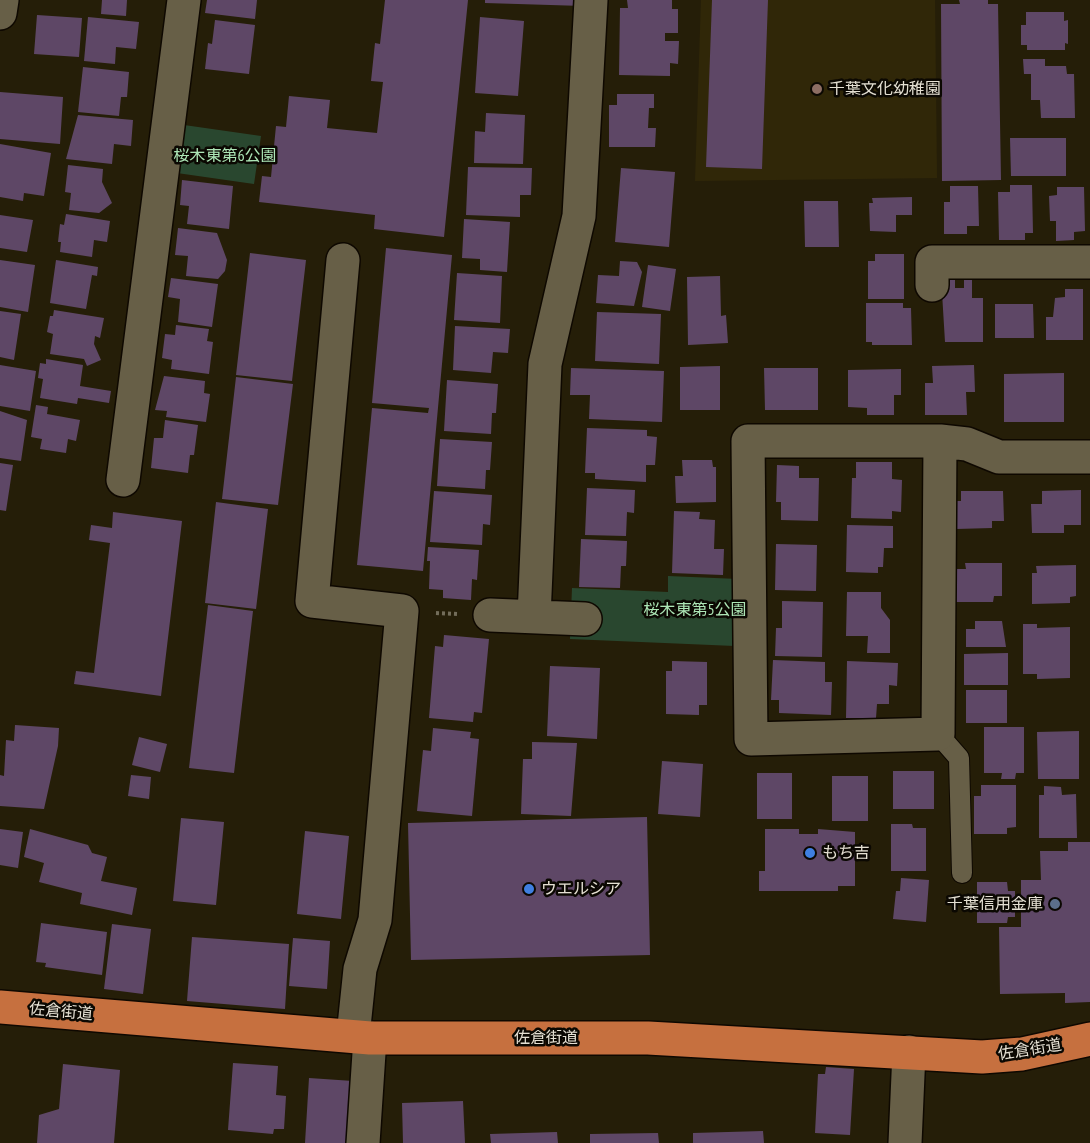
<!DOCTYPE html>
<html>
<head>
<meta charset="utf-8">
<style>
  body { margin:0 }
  canvas { display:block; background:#251e08 }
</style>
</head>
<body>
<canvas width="1090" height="1143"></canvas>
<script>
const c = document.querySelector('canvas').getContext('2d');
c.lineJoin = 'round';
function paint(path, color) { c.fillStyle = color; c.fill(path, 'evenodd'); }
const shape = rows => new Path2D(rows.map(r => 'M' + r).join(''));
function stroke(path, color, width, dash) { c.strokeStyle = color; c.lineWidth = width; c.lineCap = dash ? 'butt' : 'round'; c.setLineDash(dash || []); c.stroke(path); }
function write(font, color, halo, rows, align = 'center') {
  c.font = font + ' "PT Sans Narrow","Noto Sans JP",sans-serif'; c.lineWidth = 5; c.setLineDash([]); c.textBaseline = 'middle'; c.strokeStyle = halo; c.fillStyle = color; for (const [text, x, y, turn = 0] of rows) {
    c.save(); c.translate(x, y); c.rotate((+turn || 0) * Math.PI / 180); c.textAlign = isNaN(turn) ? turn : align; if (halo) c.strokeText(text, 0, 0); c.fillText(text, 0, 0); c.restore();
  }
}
paint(shape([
  [701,0,935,0,937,178,695,181]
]), '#302708');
paint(shape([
  [177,124,261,136,254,184,170,172],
  [668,576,738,579,735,646,570,639,572,588,668,592]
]), '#29472f');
paint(shape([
  [102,0,127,0,126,16,101,14],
  [207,0,257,0,255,19,205,13],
  [385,0,468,0,444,237,374,229,375,215,259,202,262,176,271,177,276,126,286,127,289,96,330,100,327,128,377,133,383,82,371,81,375,43,380,44],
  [485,0,583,0,583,6,485,3],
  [627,0,672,0,672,9,678,9,678,33,665,33,665,41,679,41,678,64,670,63,670,76,619,75,620,8,628,8],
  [712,0,768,0,762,169,706,167],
  [959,0,988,0,988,4,998,4,1001,180,942,181,941,4,960,4],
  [1026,12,1064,12,1064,21,1068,20,1068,44,1065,43,1065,50,1027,50,1027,45,1021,45,1021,25,1026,25],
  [37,15,82,18,79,57,34,54],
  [88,17,139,22,136,49,116,47,115,64,84,61],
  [480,17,524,21,518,96,475,93],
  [215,20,255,25,249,74,205,69,208,43,212,44],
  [1023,59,1045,59,1045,66,1066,66,1067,74,1074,74,1075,118,1041,118,1040,100,1031,100,1031,74,1024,74],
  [83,67,129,72,127,97,121,97,119,116,78,112],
  [0,92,63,97,60,144,0,139],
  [617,94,654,94,654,108,649,108,648,128,656,128,655,147,609,147,609,105,617,105],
  [486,113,525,115,523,164,474,163,475,131,485,132],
  [78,115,133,120,131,146,114,144,112,164,66,159],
  [1010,138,1066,138,1066,176,1011,176],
  [0,144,51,153,44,196,24,193,23,201,0,197],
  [68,165,103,169,102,182,112,203,99,213,69,210,71,193,65,192],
  [468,167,532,168,531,195,520,195,520,217,466,215],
  [621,168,675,172,669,247,615,242],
  [182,180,233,186,229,229,187,224,189,206,180,205],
  [1010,185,1032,185,1033,233,1025,233,1025,240,999,240,998,192,1010,192],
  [950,186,978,186,979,226,967,226,967,234,944,234,944,202,950,202],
  [1057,187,1084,187,1085,231,1074,232,1074,240,1056,241,1056,221,1050,221,1049,196,1057,195],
  [912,197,912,215,896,215,896,232,870,231,869,203,873,203,872,198],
  [804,201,838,201,839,247,805,247],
  [66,214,110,221,107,242,94,240,92,257,60,252,61,242,58,242,60,224,64,225],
  [0,215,33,220,27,252,0,248],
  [464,219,510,222,507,272,480,270,480,259,462,258],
  [178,228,217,233,227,260,225,271,218,279,186,276,188,256,175,255],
  [386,248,452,255,423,571,357,565,372,408,428,413,429,408,372,403],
  [250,253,306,260,292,381,236,375],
  [875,254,904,254,904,299,868,299,868,261,875,261],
  [0,260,35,265,28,312,0,307],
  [56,260,98,267,97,276,92,275,86,309,50,303],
  [620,261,637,262,642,272,634,306,596,303,598,275,619,276],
  [648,265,676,269,670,311,642,307],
  [457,273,502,276,500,323,454,320],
  [964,274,972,274,972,298,983,298,983,342,945,342,941,276,955,276,955,288,964,288],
  [720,276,721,316,726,315,728,343,688,345,687,277],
  [171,278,218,284,212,327,178,322,180,299,168,297],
  [1065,289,1083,289,1083,340,1046,340,1046,317,1053,317,1055,298,1065,297],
  [866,303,903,303,903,308,911,308,912,345,872,345,872,342,866,342],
  [995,304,1033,304,1034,338,995,338],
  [54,310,104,318,100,338,95,336,94,344,101,360,87,366,84,359,50,354,53,334,47,332,50,316,53,316],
  [0,311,21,314,14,360,0,357],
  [597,312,661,314,659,364,595,361],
  [176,325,209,329,207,341,213,342,209,374,171,369,172,360,162,358,165,334,175,335],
  [455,326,510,329,508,353,493,352,491,373,453,370],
  [46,359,83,365,80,386,111,391,109,403,78,398,77,404,40,398,43,379,38,378,40,363,46,364],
  [0,365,36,371,30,411,0,406],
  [974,365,975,392,966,392,967,415,925,415,925,383,933,383,932,366],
  [720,366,720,410,680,410,680,367],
  [571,368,664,371,662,422,589,419,590,395,570,395],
  [764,368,818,368,818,410,765,410],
  [901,369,901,395,894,395,894,415,867,415,867,408,848,407,848,370],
  [1064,373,1064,422,1004,422,1004,374],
  [164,376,205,381,204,393,210,394,206,422,166,417,167,411,155,410],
  [236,377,293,384,278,505,222,499],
  [447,380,498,384,496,413,492,413,491,434,444,431],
  [36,405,48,407,47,414,80,420,76,441,68,439,66,453,40,449,42,439,31,437],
  [0,411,27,420,21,461,0,458],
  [165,420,198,425,194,455,190,455,188,473,151,468,154,438,163,438],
  [587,428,647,430,647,436,657,437,655,465,646,465,646,482,595,479,595,473,585,473],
  [440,439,492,442,490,470,486,470,485,489,437,486],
  [682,460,712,460,713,467,716,467,716,502,676,503,675,476,683,476],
  [856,462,892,462,892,479,902,480,901,512,892,511,892,519,851,518,852,478,856,478],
  [0,463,13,465,6,511,0,510],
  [777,465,799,466,799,478,819,478,818,521,781,520,781,502,776,502],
  [587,488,635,490,634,513,627,512,626,536,585,535],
  [1081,490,1081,525,1064,525,1064,533,1032,533,1031,504,1042,504,1042,491],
  [434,491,492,495,490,525,483,524,482,545,430,542],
  [961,491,1003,491,1004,521,992,521,992,528,956,529,956,501,961,501],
  [216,502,268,509,256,609,205,603],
  [674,511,700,512,699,519,715,520,714,549,724,549,723,575,672,573],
  [113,512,182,521,161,696,74,684,76,671,94,673,110,543,89,540,91,525,112,528],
  [847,525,893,526,893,548,884,548,883,567,878,567,878,573,846,572],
  [581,539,627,541,626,566,621,566,620,588,579,587],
  [776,544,817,545,816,591,775,590],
  [428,547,479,550,477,580,472,579,471,600,443,598,443,590,429,589,430,561,427,561],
  [965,563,1002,563,1002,596,994,596,993,602,956,602,956,569,966,569],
  [1076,565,1076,596,1070,597,1070,603,1032,604,1032,573,1037,573,1036,566],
  [847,592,881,592,881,608,890,620,890,653,867,653,868,636,846,636],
  [782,601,823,602,822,657,775,656,776,628,782,628],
  [208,605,253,611,234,773,189,768],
  [975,621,1002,621,1006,647,966,647,966,629,975,629],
  [1023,624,1037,624,1037,628,1070,627,1070,678,1037,679,1037,674,1023,674],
  [444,635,489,639,482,713,474,712,473,722,429,718,435,646,443,647],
  [1008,653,1008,685,964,685,964,654],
  [773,660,825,662,825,682,832,682,831,715,779,713,779,700,771,700],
  [672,661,707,662,707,705,699,705,699,715,666,714,666,671,672,671],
  [847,661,898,663,897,686,889,685,889,704,877,704,876,718,846,718],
  [550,666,600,668,597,739,547,736],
  [966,690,1007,690,1007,723,966,723],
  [15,725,59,728,58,746,44,809,0,806,0,775,4,776,6,740,14,741],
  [984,727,1024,727,1024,773,1016,773,1015,779,1001,779,1002,773,984,773],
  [433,728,471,732,470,738,479,739,472,816,417,811,423,750,431,751],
  [1079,731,1079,779,1038,779,1037,732],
  [139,737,167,744,160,772,132,765],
  [532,742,577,743,571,816,521,814,523,759,532,759],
  [662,761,703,764,700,817,658,814],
  [893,771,934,771,934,809,893,809],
  [757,773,792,773,792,819,757,819],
  [131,775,151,777,149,799,128,796],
  [832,776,868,776,868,821,832,821],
  [981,785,1016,785,1016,827,1007,828,1007,834,974,834,974,796,981,796],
  [1044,786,1061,787,1062,795,1076,794,1077,838,1039,838,1039,795,1044,795],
  [647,817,650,955,411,960,408,823],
  [181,818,224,822,216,905,173,901],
  [891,824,912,824,913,828,926,828,926,871,891,871],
  [0,829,23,832,18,868,0,865],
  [30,829,88,845,92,853,107,857,101,881,137,888,132,915,80,904,82,893,39,882,44,863,24,857],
  [765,829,799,829,799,834,818,834,818,829,855,832,855,886,838,886,838,891,759,891,759,871,765,871],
  [305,831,349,836,341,919,297,914],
  [1068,842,1090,842,1090,1002,1065,1003,1065,993,1000,994,999,927,1021,927,1021,880,1041,880,1040,851,1068,851],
  [901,878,929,880,926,922,893,919,896,891,900,891],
  [977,882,1007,882,1008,891,1015,891,1015,917,1008,917,1007,923,977,923],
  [41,923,107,932,102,975,45,967,46,963,36,962],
  [112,924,151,929,143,994,104,989],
  [192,937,289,944,285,1009,187,1001],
  [293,938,330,941,327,989,289,986],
  [233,1063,278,1066,276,1095,286,1096,284,1129,274,1129,273,1134,228,1130],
  [63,1064,120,1070,114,1143,37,1143,39,1115,59,1109],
  [826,1067,854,1069,850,1135,815,1133,818,1074,825,1074],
  [309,1078,353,1081,349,1143,305,1143],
  [463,1101,465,1143,403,1143,402,1103],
  [763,1131,764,1143,693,1143,693,1133],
  [557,1132,558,1143,491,1143,490,1134],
  [658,1133,659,1143,590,1143,590,1134]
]), '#5e4766');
const lane = shape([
  [938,734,959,758,962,873]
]);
const street = shape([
  [0,13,2,0],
  [343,260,312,601,402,611,375,920,360,969,353,1036],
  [932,285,932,262,1090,262],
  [940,441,938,734,751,739,748,441,940,441,967,444,999,457,1090,457],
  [123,480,184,0],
  [490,615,585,619],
  [534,617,545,364,579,216,591,0],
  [363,1143,370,1038],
  [905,1143,909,1052]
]);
const highway = shape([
  [0,1007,370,1038,648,1038,982,1057,1022,1054,1090,1039]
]);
stroke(lane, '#0e0800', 22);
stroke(street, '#0e0800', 36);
stroke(highway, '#0e0800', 36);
stroke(shape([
  [436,613,458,614]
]), '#736d5a', 4, [3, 3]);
stroke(lane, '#675f47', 20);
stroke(street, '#675f47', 33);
stroke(highway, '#c6703f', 33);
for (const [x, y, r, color] of [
  [817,89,6,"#8d6e63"],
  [810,853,6,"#3f7fe0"],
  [529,889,6,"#3f7fe0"],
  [1055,904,6,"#5c6f8a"]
]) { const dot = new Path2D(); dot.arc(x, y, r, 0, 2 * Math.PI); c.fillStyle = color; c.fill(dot); stroke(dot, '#0b0802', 2); }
write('16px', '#e5e0d3', '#0b0802', [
  ["千葉文化幼稚園",829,89],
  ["もち吉",822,853],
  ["ウエルシア",541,889],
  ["千葉信用金庫",1043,904,"right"]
], 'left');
write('16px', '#ade6b6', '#0b0802', [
  ["桜木東第6公園",225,156],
  ["桜木東第5公園",695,610]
]);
write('16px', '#e5e0d3', '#0b0802', [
  ["佐倉街道",61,1012,5],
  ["佐倉街道",546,1038],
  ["佐倉街道",1030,1050,-9]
]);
</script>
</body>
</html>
